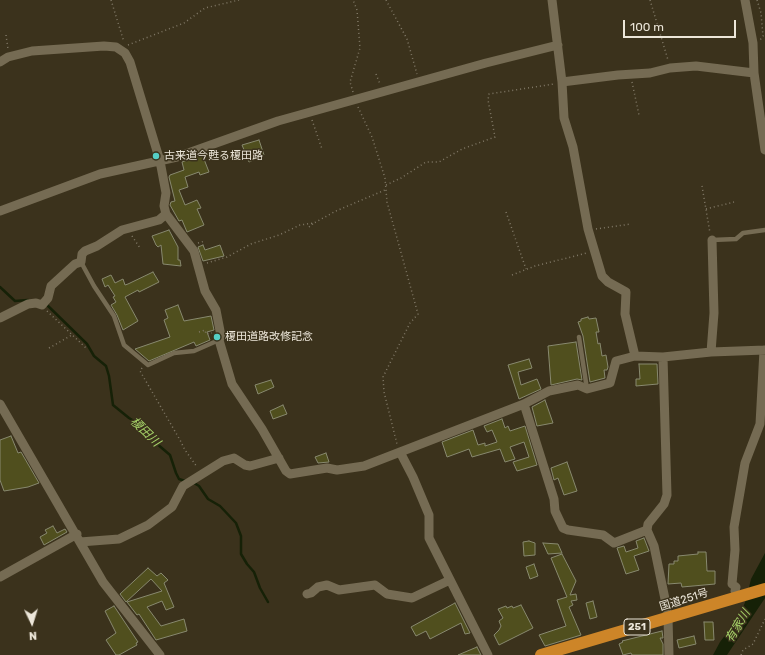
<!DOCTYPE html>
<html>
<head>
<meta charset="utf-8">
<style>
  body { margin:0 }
  #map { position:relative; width:765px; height:655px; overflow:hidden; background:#3b321c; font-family:Rubik,sans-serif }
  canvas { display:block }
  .north { position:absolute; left:12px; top:603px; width:40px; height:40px; -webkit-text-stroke:3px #3b321c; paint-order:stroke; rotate:176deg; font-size:11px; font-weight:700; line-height:16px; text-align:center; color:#ece6d9 }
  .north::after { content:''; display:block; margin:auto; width:14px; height:18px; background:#ece6d9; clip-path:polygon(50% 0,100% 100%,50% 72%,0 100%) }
  .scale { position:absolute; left:623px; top:20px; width:113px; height:18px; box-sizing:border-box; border:2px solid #ece6d9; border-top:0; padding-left:5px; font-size:12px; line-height:14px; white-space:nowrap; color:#ece6d9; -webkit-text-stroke:3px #3b321c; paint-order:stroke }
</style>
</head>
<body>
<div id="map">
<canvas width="765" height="655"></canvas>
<div class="north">N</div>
<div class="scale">100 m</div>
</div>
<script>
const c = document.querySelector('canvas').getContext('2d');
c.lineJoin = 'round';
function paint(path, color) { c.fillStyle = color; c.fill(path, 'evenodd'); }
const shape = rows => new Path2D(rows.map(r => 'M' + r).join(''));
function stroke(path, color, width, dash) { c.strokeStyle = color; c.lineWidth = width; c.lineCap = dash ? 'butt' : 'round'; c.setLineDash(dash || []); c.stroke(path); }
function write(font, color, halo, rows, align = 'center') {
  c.font = font + ' Rubik,"Noto Sans JP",sans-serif'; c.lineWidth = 3; c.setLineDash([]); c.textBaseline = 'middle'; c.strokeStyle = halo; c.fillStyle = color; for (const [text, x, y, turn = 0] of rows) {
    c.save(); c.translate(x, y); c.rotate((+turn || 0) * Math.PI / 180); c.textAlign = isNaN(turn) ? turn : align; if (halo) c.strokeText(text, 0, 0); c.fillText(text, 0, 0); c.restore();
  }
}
paint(shape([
  [765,553,765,598,727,655,713,655,720,642,739,617,746,600,751,579]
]), '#162107');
stroke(shape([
  [0,287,15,301,28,300],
  [45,303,87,344,94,356,106,366,109,376,113,405,129,418,139,424,149,437,170,455,176,473,179,479,185,481],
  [194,483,199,486,208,499,220,506,236,523,241,536,241,554,247,564,254,572,260,588,268,602]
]), '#162107', 2.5);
const building = shape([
  [259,140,264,155,249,162,242,145,259,140],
  [202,154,209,172,200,175,199,172,185,177,188,187,179,190,185,205,197,200,201,208,197,209,204,225,187,232,182,220,179,221,170,205,171,202,175,201,169,177,170,175,184,170,182,162,202,154],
  [169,230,178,247,178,260,180,260,181,266,163,264,161,245,158,247,156,245,152,236,169,230],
  [203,245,205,250,220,245,224,256,203,261,198,247,203,245],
  [153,272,159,282,139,292,138,290,125,297,138,321,123,330,117,315,111,305,116,302,113,297,115,296,108,285,105,287,102,279,111,275,115,283,123,279,125,285,128,284,153,272],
  [178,305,184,321,211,316,214,330,207,332,210,340,196,346,194,342,149,361,135,349,170,337,164,320,168,318,165,310,178,305],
  [588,317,589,319,596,318,599,332,596,332,598,344,600,343,602,356,606,355,608,367,607,370,604,370,605,378,590,382,583,336,578,322,581,321,581,319,588,317],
  [576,342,582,380,577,379,551,385,548,346,576,342],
  [529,359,532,368,518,372,521,385,537,379,541,389,519,399,508,365,529,359],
  [639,364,657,364,658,384,636,386,636,379,640,379,639,364],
  [271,380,274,387,258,394,255,385,271,380],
  [545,400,553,423,537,426,532,407,545,400],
  [283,405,287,414,273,419,270,411,283,405],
  [502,419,505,428,508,426,510,431,525,426,537,465,517,471,513,462,529,457,524,442,510,447,515,459,505,462,500,449,472,457,469,449,447,457,442,442,473,430,478,445,485,443,485,446,497,442,492,430,487,432,484,426,502,419],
  [11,436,18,453,21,452,39,483,28,487,4,491,0,480,0,440,11,436],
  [326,453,329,462,318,463,315,457,326,453],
  [567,462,577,491,564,495,558,478,554,480,551,468,567,462],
  [53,526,57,533,65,529,67,532,44,545,40,537,47,533,45,530,53,526],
  [644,538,649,551,634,556,639,570,626,574,617,548,624,546,626,552,638,548,636,541,644,538],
  [529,541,535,543,535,555,524,556,523,542,529,541],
  [543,543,558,544,562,553,548,554,543,543],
  [698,552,706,552,707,571,715,571,715,584,682,587,681,583,668,584,669,564,674,564,674,561,678,561,678,556,698,554,698,552],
  [562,554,576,581,570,595,576,594,577,600,571,601,573,605,569,607,581,635,545,646,539,635,566,626,557,600,567,597,551,558,562,554],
  [534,564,538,576,530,579,526,567,534,564],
  [148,568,157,576,161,573,168,580,164,583,174,607,166,610,162,601,147,607,161,626,184,619,187,631,156,640,139,614,137,615,127,602,162,591,151,579,126,602,120,594,148,568],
  [593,601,597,617,590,619,586,603,593,601],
  [455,603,470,633,465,634,461,623,430,639,426,631,416,636,411,627,455,603],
  [521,605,533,628,499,645,494,635,499,630,501,626,499,621,503,618,498,609,506,606,507,608,512,606,513,608,521,605],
  [114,606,138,642,136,643,137,645,119,655,116,655,106,640,116,633,105,611,114,606],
  [704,622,713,622,714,640,705,640,704,622],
  [662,631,663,638,660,638,663,644,663,655,632,655,631,653,623,655,619,644,623,642,622,641,662,631],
  [694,636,696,644,679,648,677,640,694,636],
  [477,647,481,655,458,655,477,647]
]);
paint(building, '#504f1e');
stroke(building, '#88896f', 1);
stroke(shape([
  [111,0,124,42],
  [386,0,407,39,417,74],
  [650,0,668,60],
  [757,0,761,13,763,36,760,40],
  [6,35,8,49],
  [128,45,184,23,205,8,239,0],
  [376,74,380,84],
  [632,82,639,115],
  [353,92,350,82,360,48,357,10,353,0],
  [358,107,372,137,385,178,387,202,418,314,410,323,383,377,384,392,397,444],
  [312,120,322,149],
  [386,185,401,178,426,162,439,162,462,149,495,137,488,100,489,94,554,84],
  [702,186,710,233],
  [706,209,734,202],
  [506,212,526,269],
  [309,227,314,223],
  [596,229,631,224],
  [132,236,140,248],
  [198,243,205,241],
  [207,263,227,257,251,244,279,235,300,225,314,223,336,211,385,190],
  [512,275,535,266,587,253],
  [47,311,86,348],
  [199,332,205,330,206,334,212,333],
  [49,348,72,335],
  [142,368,140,371,180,440,185,450,197,467],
  [741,655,743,650,753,644,765,619]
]), '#817967', 1.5, [1, 3]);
stroke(shape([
  [712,240,736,239,743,233,765,230],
  [81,262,94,286,114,316,124,345,148,365,174,353,194,351,219,340],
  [579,337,587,389]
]), '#756b53', 4.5);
stroke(shape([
  [552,0,562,82,564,118,573,147,588,229,602,276,608,282,626,292,625,314,635,356],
  [745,0,753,43,754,73],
  [0,62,8,57,32,51,104,46,116,47,125,53,130,62,160,161,166,193,164,206,166,214,194,251,205,291,216,310,221,336,219,340,232,384,262,429,286,471,290,474,327,468,337,470,364,466,524,404,549,391,578,385,587,389,610,383,616,361,635,356,663,357,711,352,765,350],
  [562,82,618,75,650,73,670,68,696,66,754,73,765,150],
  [0,211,100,174,177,157,278,121,486,63,558,45],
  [0,318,28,304,36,303,42,305,48,298,51,286,75,264,81,262,82,254,85,251,97,246,122,230,159,220,166,214],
  [711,352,714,313,712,240],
  [663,357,667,495,664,504,648,524,647,530,654,546,665,599,668,618,669,655],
  [0,404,103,582,160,655],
  [524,404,554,499,555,511,563,528,568,530,603,535,614,543,647,530],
  [400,452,413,477,429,515,429,538,488,655],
  [80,542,119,539,148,525,172,507,183,486,223,461,234,458,245,465,250,466,279,458],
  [0,577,77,534],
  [735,591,736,587,732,584,735,550,734,527,745,463,760,424,764,350],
  [307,594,311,593,318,587,327,585,339,590,375,585,387,594,412,598,450,580]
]), '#756b53', 9);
stroke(shape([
  [541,655,765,589]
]), '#cd8528', 12);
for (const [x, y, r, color] of [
  [156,156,4,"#55cec5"],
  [217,337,4,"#55cec5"]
]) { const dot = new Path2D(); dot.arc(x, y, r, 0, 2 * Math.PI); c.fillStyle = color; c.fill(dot); stroke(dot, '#3b321c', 1.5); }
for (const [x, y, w] of [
  [637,627,26]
]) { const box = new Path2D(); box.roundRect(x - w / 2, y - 8, w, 16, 3); c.fillStyle = '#3b321c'; c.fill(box); stroke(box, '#ece6d9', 1); }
write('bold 10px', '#ece6d9', null, [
  ["251",637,627]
]);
write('11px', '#ece6d9', '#3b321c', [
  ["古来道今甦る榎田路",164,156],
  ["榎田道路改修記念",225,337]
], 'left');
write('11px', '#ece6d9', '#3b321c', [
  ["国道251号",684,600,-17]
]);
write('italic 12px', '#a7d469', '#3b321c', [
  ["榎田川",145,432,44],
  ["有家川",738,626,-59]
]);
</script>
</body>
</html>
